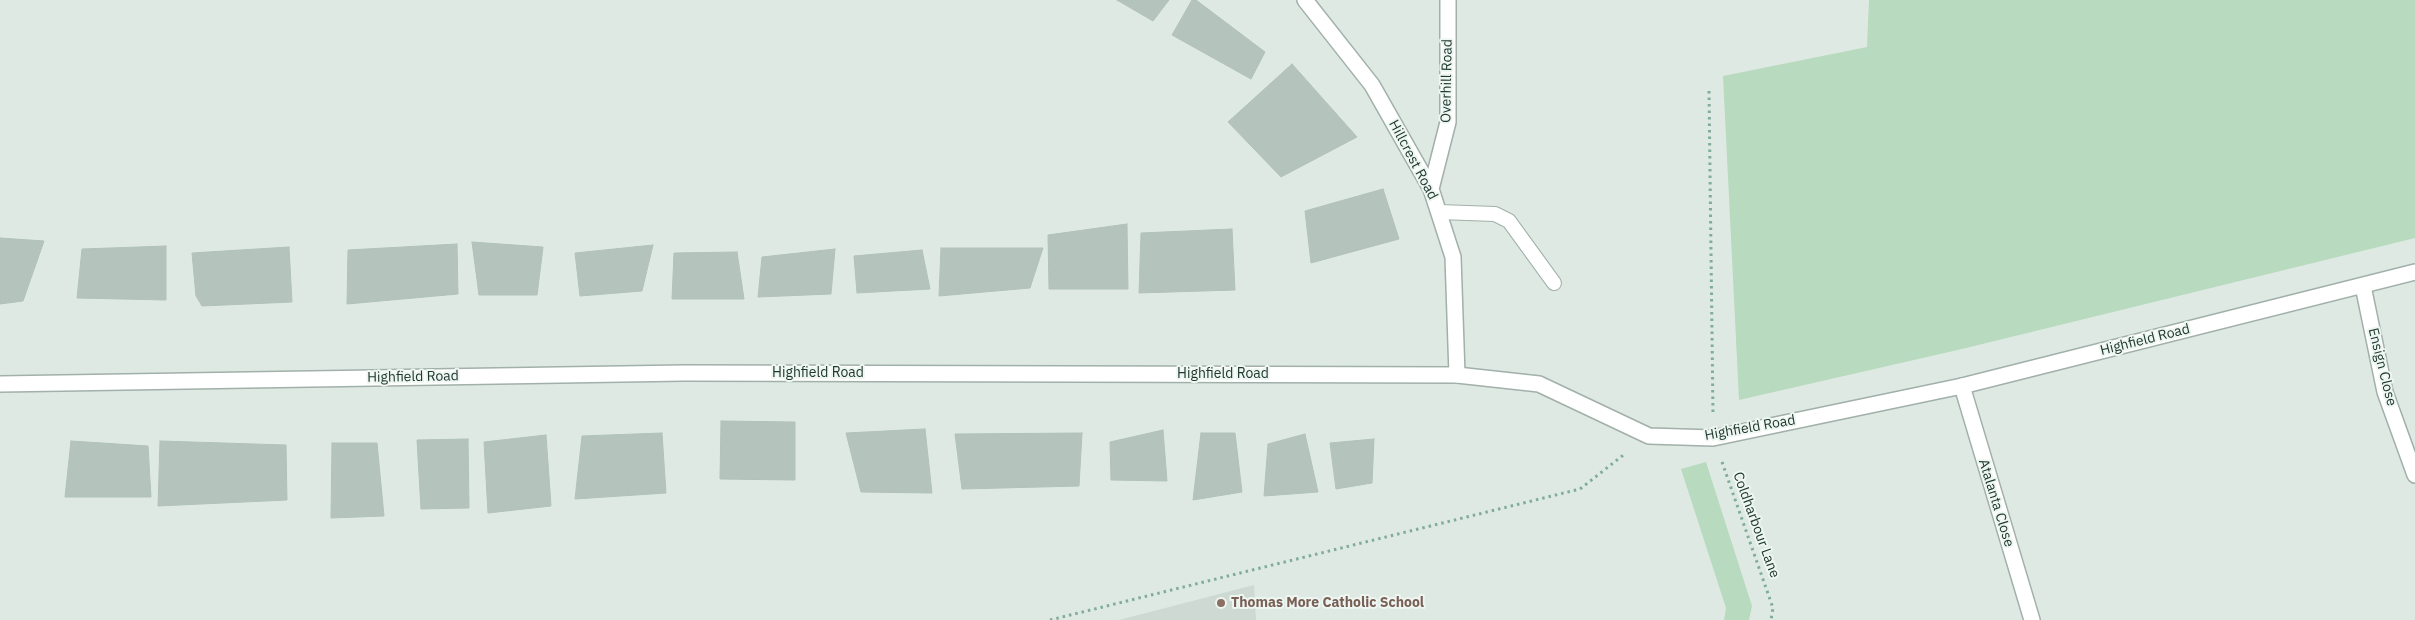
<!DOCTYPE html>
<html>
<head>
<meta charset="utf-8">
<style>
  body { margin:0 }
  canvas { display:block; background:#dee9e3 }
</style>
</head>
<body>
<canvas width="2415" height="620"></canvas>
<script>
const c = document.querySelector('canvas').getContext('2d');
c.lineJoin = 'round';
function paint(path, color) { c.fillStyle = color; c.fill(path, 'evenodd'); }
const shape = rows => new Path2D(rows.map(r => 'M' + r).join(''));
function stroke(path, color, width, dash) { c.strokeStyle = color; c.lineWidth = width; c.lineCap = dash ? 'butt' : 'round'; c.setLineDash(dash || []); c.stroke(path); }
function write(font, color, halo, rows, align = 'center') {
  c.font = font + ' "IBM Plex Sans",sans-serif'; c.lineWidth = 4; c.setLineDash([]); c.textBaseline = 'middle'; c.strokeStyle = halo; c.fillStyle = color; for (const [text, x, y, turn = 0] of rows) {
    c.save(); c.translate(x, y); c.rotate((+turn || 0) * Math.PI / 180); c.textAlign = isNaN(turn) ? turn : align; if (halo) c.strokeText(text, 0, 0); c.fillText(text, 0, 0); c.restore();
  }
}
paint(shape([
  [1254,585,1256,620,1119,620]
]), '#cdd9d2');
paint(shape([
  [1869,0,2415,0,2415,238,1962,349,1739,400,1723,76,1867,47],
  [1706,462,1752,606,1749,620,1724,620,1726,608,1681,469]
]), '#b8dabe');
const building = shape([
  [1117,0,1169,0,1153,21,1117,0],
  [1192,0,1196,0,1265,52,1251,79,1172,35,1192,0],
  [1292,64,1357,137,1281,177,1228,122,1292,64],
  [1383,189,1399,239,1311,263,1305,211,1383,189],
  [1127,224,1128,289,1049,289,1048,235,1127,224],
  [1232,229,1235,290,1139,293,1141,233,1232,229],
  [0,238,44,241,23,301,0,304,0,238],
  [472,242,543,247,537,295,479,295,472,242],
  [457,244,458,294,347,304,348,250,457,244],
  [653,245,642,291,580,296,575,253,653,245],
  [166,246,166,300,77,298,82,249,166,246],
  [289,247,292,302,202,306,196,296,192,253,289,247],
  [941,248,1043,248,1030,288,939,296,941,248],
  [835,249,831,294,758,297,762,257,835,249],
  [922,250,930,289,857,293,854,256,922,250],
  [737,252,744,299,672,299,674,253,737,252],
  [721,421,795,422,795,480,720,479,721,421],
  [925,429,932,493,861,492,846,433,925,429],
  [1163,430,1167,481,1111,480,1110,442,1163,430],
  [662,433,666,493,575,499,582,436,662,433],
  [1082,433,1079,486,962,489,955,434,1082,433],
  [1201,433,1235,433,1242,492,1193,500,1201,433],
  [1305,434,1318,492,1264,496,1268,444,1305,434],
  [546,435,551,506,488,513,484,442,546,435],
  [468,439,469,508,421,509,417,440,468,439],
  [1374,439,1372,483,1336,489,1330,443,1374,439],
  [71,441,148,446,151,497,65,497,71,441],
  [160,441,286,445,287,500,158,506,160,441],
  [332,443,377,443,384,516,331,518,332,443]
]);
paint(building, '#b4c4bc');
stroke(building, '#b1c2ba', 1);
const service = shape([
  [1439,212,1495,214,1509,221,1554,283]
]);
const minor = shape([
  [1305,0,1372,85,1431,189,1453,257,1457,375],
  [1431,189,1448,122,1448,0],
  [2363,286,2385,392,2415,475],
  [1962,386,2032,620]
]);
const tertiary = shape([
  [0,384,684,373,1457,375,1539,384,1649,436,1713,438,1962,386,2415,272]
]);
stroke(service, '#a1b0aa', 16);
stroke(minor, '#a1b0aa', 18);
stroke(tertiary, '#a1b0aa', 18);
stroke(shape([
  [1709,91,1713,414],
  [1722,462,1773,608,1771,620],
  [1050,620,1580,489,1626,453]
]), '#80ac9a', 3, [2.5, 4]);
stroke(service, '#fff', 14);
stroke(minor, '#fff', 15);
stroke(tertiary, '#fff', 15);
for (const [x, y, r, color] of [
  [1221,603,5,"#8d6e63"]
]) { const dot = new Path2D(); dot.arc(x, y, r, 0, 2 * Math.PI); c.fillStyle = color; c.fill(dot); stroke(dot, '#eef6f2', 2); }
write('14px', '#203830', '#eef6f2', [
  ["Overhill Road",1447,81,-89],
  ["Hillcrest Road",1413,160,62],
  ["Highfield Road",2145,340,-14],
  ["Ensign Close",2382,367,76],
  ["Highfield Road",818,373],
  ["Highfield Road",1223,374],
  ["Highfield Road",413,377,-1],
  ["Highfield Road",1750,428,-10],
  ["Atalanta Close",1996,503,73],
  ["Coldharbour Lane",1756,525,70]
]);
write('bold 14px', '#785e54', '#eef6f2', [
  ["Thomas More Catholic School",1231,603]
], 'left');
</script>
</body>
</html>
